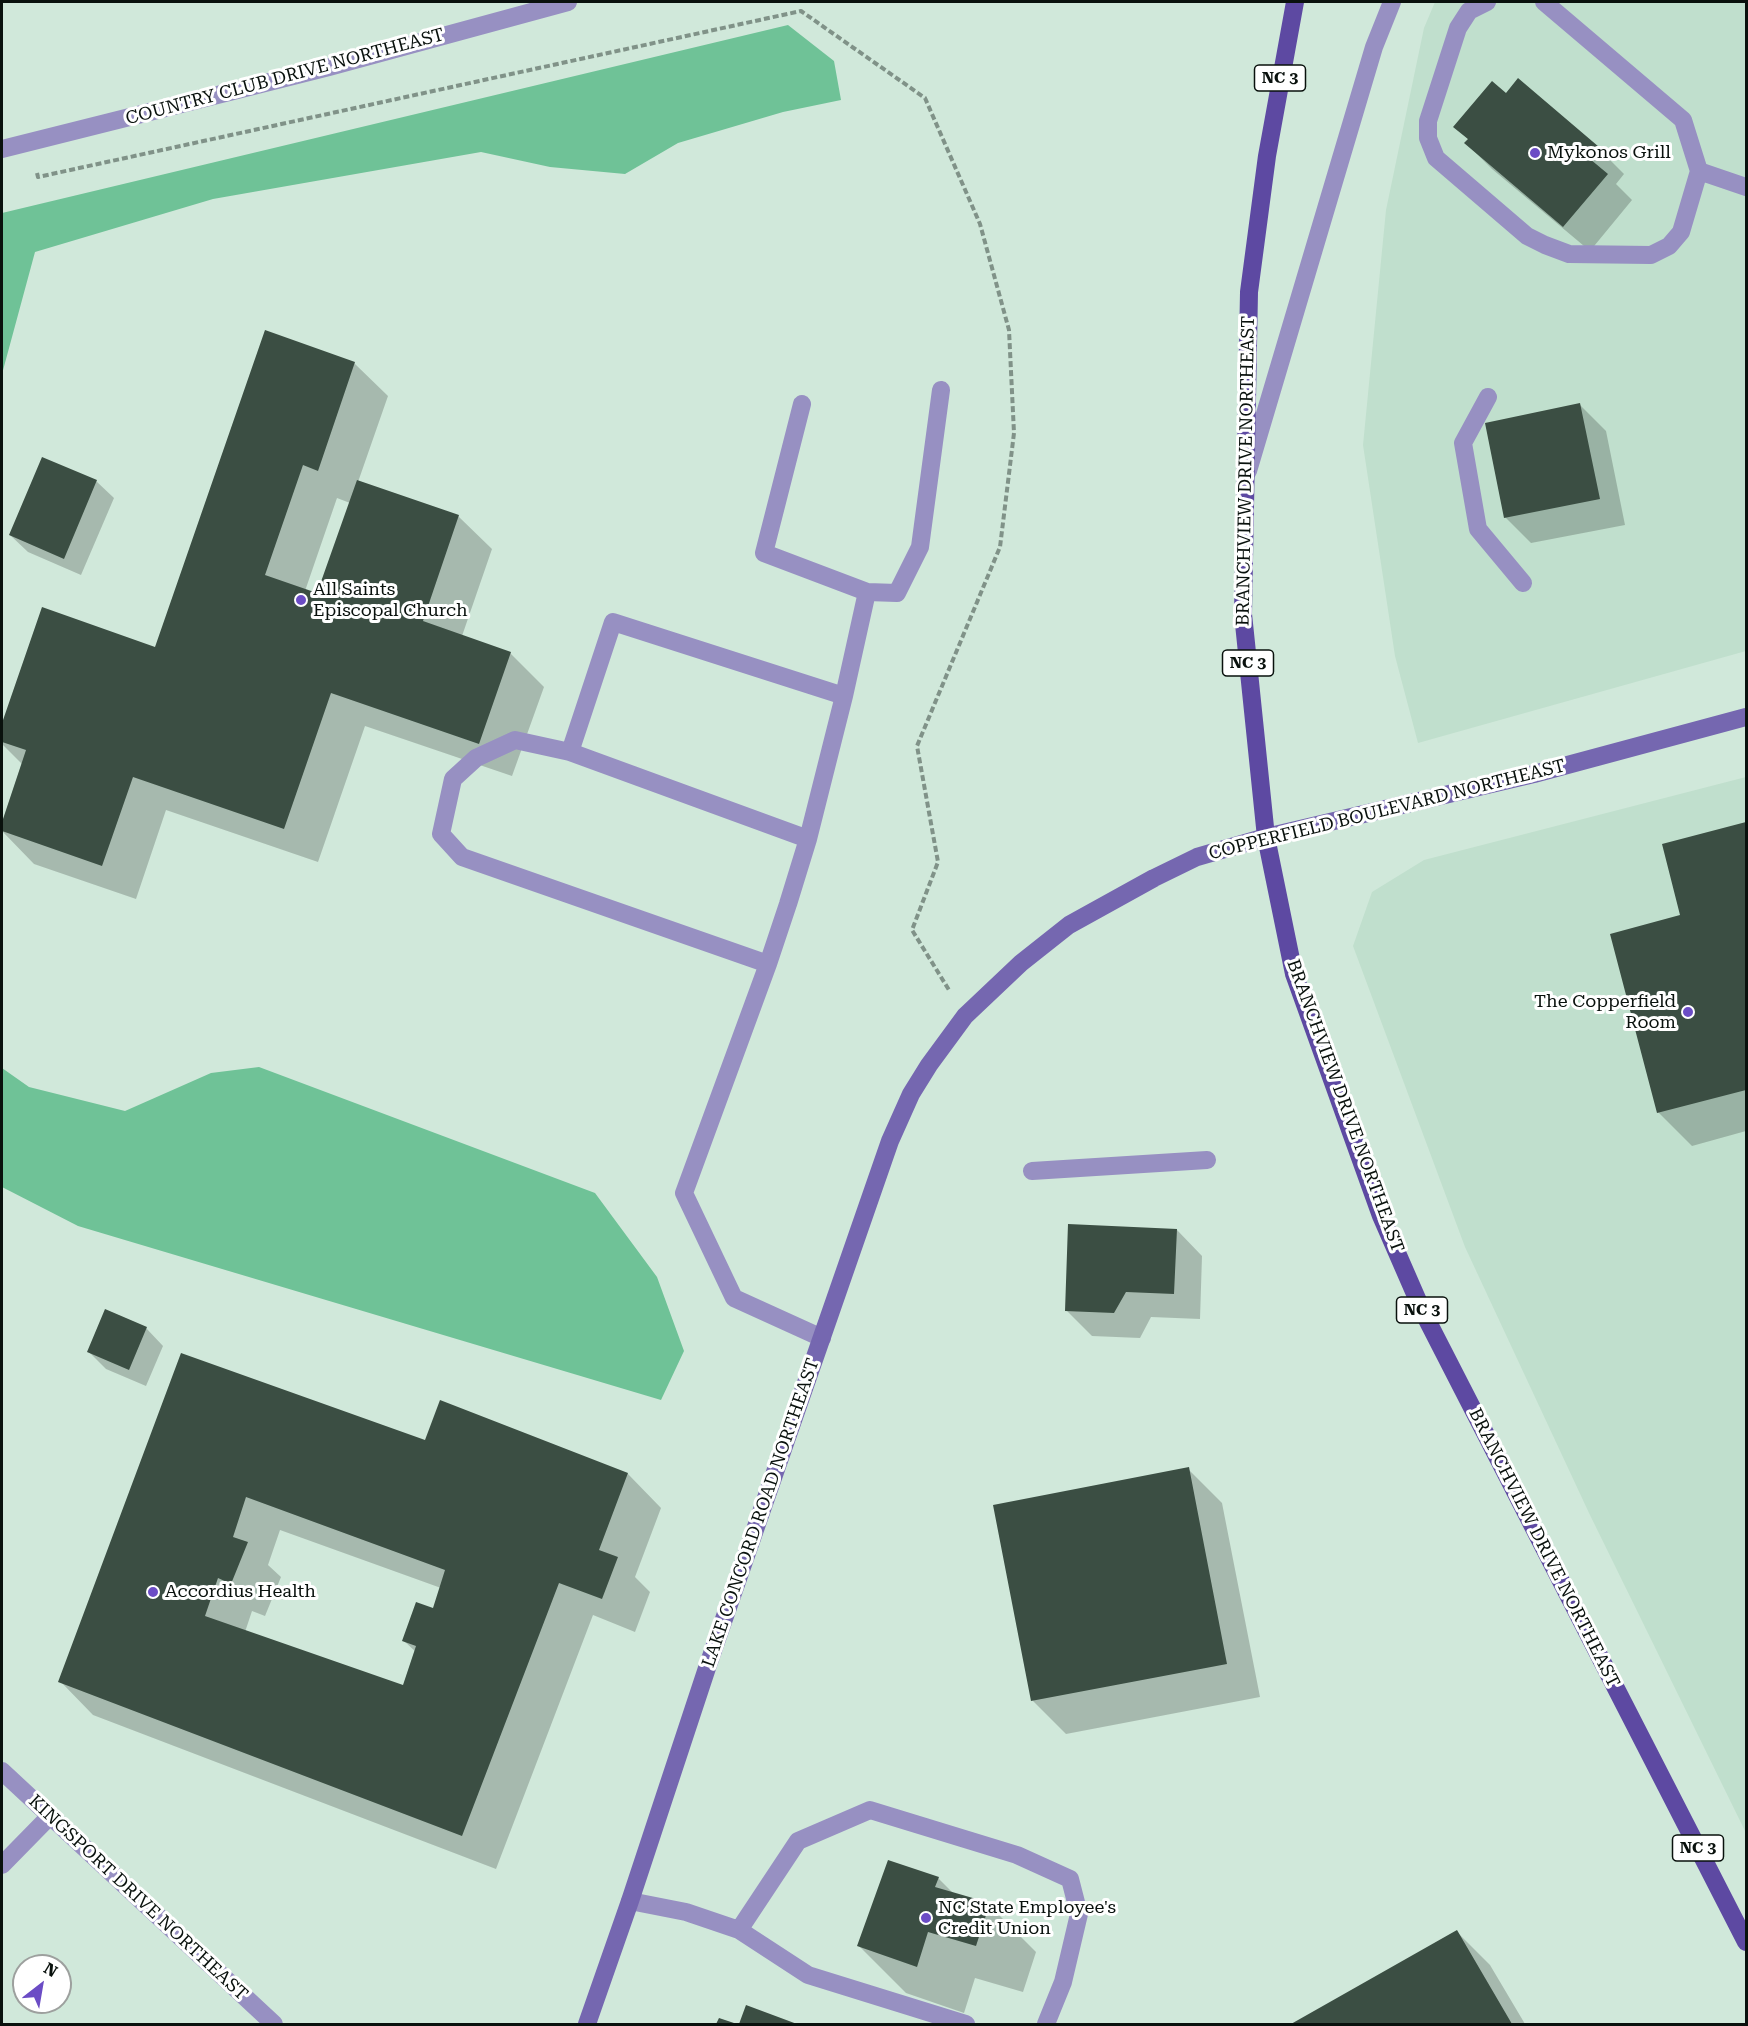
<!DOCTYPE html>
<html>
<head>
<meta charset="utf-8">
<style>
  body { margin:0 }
  #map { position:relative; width:1748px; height:2026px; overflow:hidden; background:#d0e8da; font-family:"Roboto Serif",serif }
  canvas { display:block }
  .frame { position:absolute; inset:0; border:3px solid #09110d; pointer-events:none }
  .north { position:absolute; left:12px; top:1954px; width:60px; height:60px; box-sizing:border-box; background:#fff; border:2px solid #9da09e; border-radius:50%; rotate:31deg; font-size:16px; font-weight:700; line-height:24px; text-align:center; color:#09110d }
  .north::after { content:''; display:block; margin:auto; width:21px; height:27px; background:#6b4cc5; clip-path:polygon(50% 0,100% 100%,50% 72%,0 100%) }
</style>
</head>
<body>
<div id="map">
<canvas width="1748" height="2026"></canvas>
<div class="frame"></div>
<div class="north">N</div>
</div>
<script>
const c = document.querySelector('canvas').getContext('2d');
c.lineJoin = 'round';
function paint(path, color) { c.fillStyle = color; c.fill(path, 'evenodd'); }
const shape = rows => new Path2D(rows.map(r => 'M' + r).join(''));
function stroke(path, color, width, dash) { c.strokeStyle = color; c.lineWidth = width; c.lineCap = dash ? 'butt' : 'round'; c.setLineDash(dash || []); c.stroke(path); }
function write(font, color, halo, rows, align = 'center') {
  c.font = font + ' "Roboto Serif",serif'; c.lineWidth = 6; c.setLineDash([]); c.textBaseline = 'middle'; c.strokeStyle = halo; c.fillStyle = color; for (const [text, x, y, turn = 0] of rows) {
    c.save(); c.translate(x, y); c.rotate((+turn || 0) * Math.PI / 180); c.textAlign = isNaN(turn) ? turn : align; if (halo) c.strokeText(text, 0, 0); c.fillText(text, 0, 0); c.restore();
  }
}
paint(shape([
  [1435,2,1746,2,1746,651,1418,743,1395,656,1363,445,1386,210,1424,28],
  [1746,777,1746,1833,1589,1513,1465,1247,1353,946,1372,892,1424,860]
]), '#c0dfcd');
paint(shape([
  [788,25,834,61,841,100,783,112,678,143,625,174,550,167,481,152,213,199,35,252,2,374,2,213],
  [259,1067,595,1193,657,1277,684,1351,661,1400,78,1226,2,1187,2,1068,29,1087,125,1111,211,1073]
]), '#6fc297');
paint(shape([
  [1518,81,1598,148,1624,174,1616,184,1632,200,1590,251,1492,169,1466,143,1469,140,1455,127,1506,95],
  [354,363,388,396,358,482,458,516,492,549,462,636,510,653,544,687,512,776,365,726,318,862,166,810,136,899,34,864,2,831,2,826,23,765,2,744,2,727,43,609,156,648],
  [337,498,350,503,318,595,305,591],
  [1580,405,1606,431,1625,525,1531,543,1505,517],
  [96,481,114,498,81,575,28,552,10,535],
  [1746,824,1746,1131,1692,1146,1658,1112,1682,916,1664,845],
  [1177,1230,1202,1256,1200,1319,1151,1317,1140,1338,1092,1336,1066,1310],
  [146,1328,163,1346,146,1386,106,1369,88,1351],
  [182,1355,425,1442,441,1402,628,1474,661,1508,635,1577,650,1592,635,1632,593,1615,496,1869,93,1715,60,1681],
  [280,1530,441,1588,434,1610,404,1641,416,1652,404,1687,245,1632,252,1611,265,1616,281,1577,268,1565],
  [1188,1469,1222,1503,1260,1697,1066,1734,1033,1701],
  [888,1862,938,1878,954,1894,989,1905,1036,1952,1023,1992,975,1978,964,2013,906,1993,859,1946],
  [1456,1931,1490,1965,1525,2024,1295,2024],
  [747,2007,793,2024,740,2024]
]), '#0003');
paint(shape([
  [1518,78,1599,147,1590,159,1608,174,1563,227,1464,143,1468,139,1453,127,1492,81,1506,93],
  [265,330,355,362,318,471,303,465,265,575,317,593,357,480,459,515,423,621,511,652,479,744,331,693,284,829,133,777,102,866,2,831,2,822,26,750,2,742,2,723,42,607,155,647],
  [1580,403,1600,499,1504,518,1485,423],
  [42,457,97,480,64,559,9,535],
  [1746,822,1746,1090,1657,1113,1610,934,1680,915,1662,844],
  [1068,1224,1177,1229,1174,1294,1126,1292,1114,1313,1065,1311],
  [105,1309,147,1327,129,1370,87,1352],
  [181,1353,425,1440,440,1400,628,1473,599,1550,618,1557,602,1599,559,1583,462,1836,58,1682],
  [246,1497,445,1570,433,1608,416,1602,402,1641,416,1646,403,1685,205,1616,218,1578,231,1584,248,1542,233,1537],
  [1189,1467,1227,1664,1031,1701,993,1505],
  [888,1860,939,1877,935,1887,990,1903,976,1946,928,1932,917,1967,857,1946],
  [1457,1930,1512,2024,1291,2024],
  [746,2005,797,2024,739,2024],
  [719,2018,737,2024,716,2024]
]), '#3b4e43');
stroke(shape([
  [37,173,38,177,801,11,925,98,980,224,1009,330,1014,433,1000,547,917,746,938,862,912,930,949,990]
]), '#809288', 4, [6, 3]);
stroke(shape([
  [1487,2,1469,11,1458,28,1428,121,1428,138,1436,158,1527,236,1545,245,1569,254,1651,255,1669,246,1681,232,1699,171,1683,120,1544,2],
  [1699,171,1746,187],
  [1488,397,1463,443,1478,529,1523,583],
  [802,404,764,553,867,592,844,696,808,839,788,904,768,964,684,1193,734,1298,822,1338],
  [1248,471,1374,47,1392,2],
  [867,592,897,593,920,547,941,390],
  [570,752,613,622,844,696],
  [768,964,462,857,441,834,453,779,476,758,515,740,570,752,808,839],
  [1032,1171,1207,1160],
  [2,1865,50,1816],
  [630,1901,686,1912,739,1930],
  [966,2024,808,1975,739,1930,798,1841,870,1810,1017,1855,1070,1879,1079,1914,1063,1982,1046,2024]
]), '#9790c2', 18);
stroke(shape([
  [2,149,329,67,568,2],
  [2,1771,274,2024]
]), '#9790c2', 18);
stroke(shape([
  [587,2024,630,1901,707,1668,890,1141,911,1094,929,1065,965,1016,1021,963,1069,925,1154,878,1197,857,1266,837,1534,774,1746,717]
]), '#7567b0', 18);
stroke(shape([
  [1295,2,1267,156,1249,292,1243,614,1266,837,1294,974,1381,1216,1422,1310,1746,1942]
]), '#5d49a2', 18);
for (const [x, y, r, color] of [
  [1535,153,6,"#6b4cc5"],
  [301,600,6,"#6b4cc5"],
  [1688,1012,6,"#6b4cc5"],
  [153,1592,6,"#6b4cc5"],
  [926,1918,6,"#6b4cc5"]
]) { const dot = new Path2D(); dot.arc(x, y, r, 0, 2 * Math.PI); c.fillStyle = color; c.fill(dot); stroke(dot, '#fff', 2); }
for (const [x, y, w] of [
  [1280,78,51],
  [1248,663,51],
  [1422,1310,51],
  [1698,1848,51]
]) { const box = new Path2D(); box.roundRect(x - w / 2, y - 13, w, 26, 4.5); c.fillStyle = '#fff'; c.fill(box); stroke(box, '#09110d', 1.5); }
write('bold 16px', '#09110d', null, [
  ["NC 3",1280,78],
  ["NC 3",1248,663],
  ["NC 3",1422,1310],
  ["NC 3",1698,1848]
]);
write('18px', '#09110d', '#fff', [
  ["COUNTRY CLUB DRIVE NORTHEAST",285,77,-15],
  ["BRANCHVIEW DRIVE NORTHEAST",1246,471,-89],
  ["COPPERFIELD BOULEVARD NORTHEAST",1387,810,-14],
  ["BRANCHVIEW DRIVE NORTHEAST",1345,1106,70],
  ["LAKE CONCORD ROAD NORTHEAST",761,1513,-71],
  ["BRANCHVIEW DRIVE NORTHEAST",1544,1548,63],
  ["KINGSPORT DRIVE NORTHEAST",138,1898,43]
]);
write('18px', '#09110d', '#fff', [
  ["Mykonos Grill",1547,153],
  ["All Saints",313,590],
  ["Episcopal Church",313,611],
  ["The Copperfield",1676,1002,"right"],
  ["Room",1676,1023,"right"],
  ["Accordius Health",165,1592],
  ["NC State Employee's",938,1908],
  ["Credit Union",938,1929]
], 'left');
</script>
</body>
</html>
